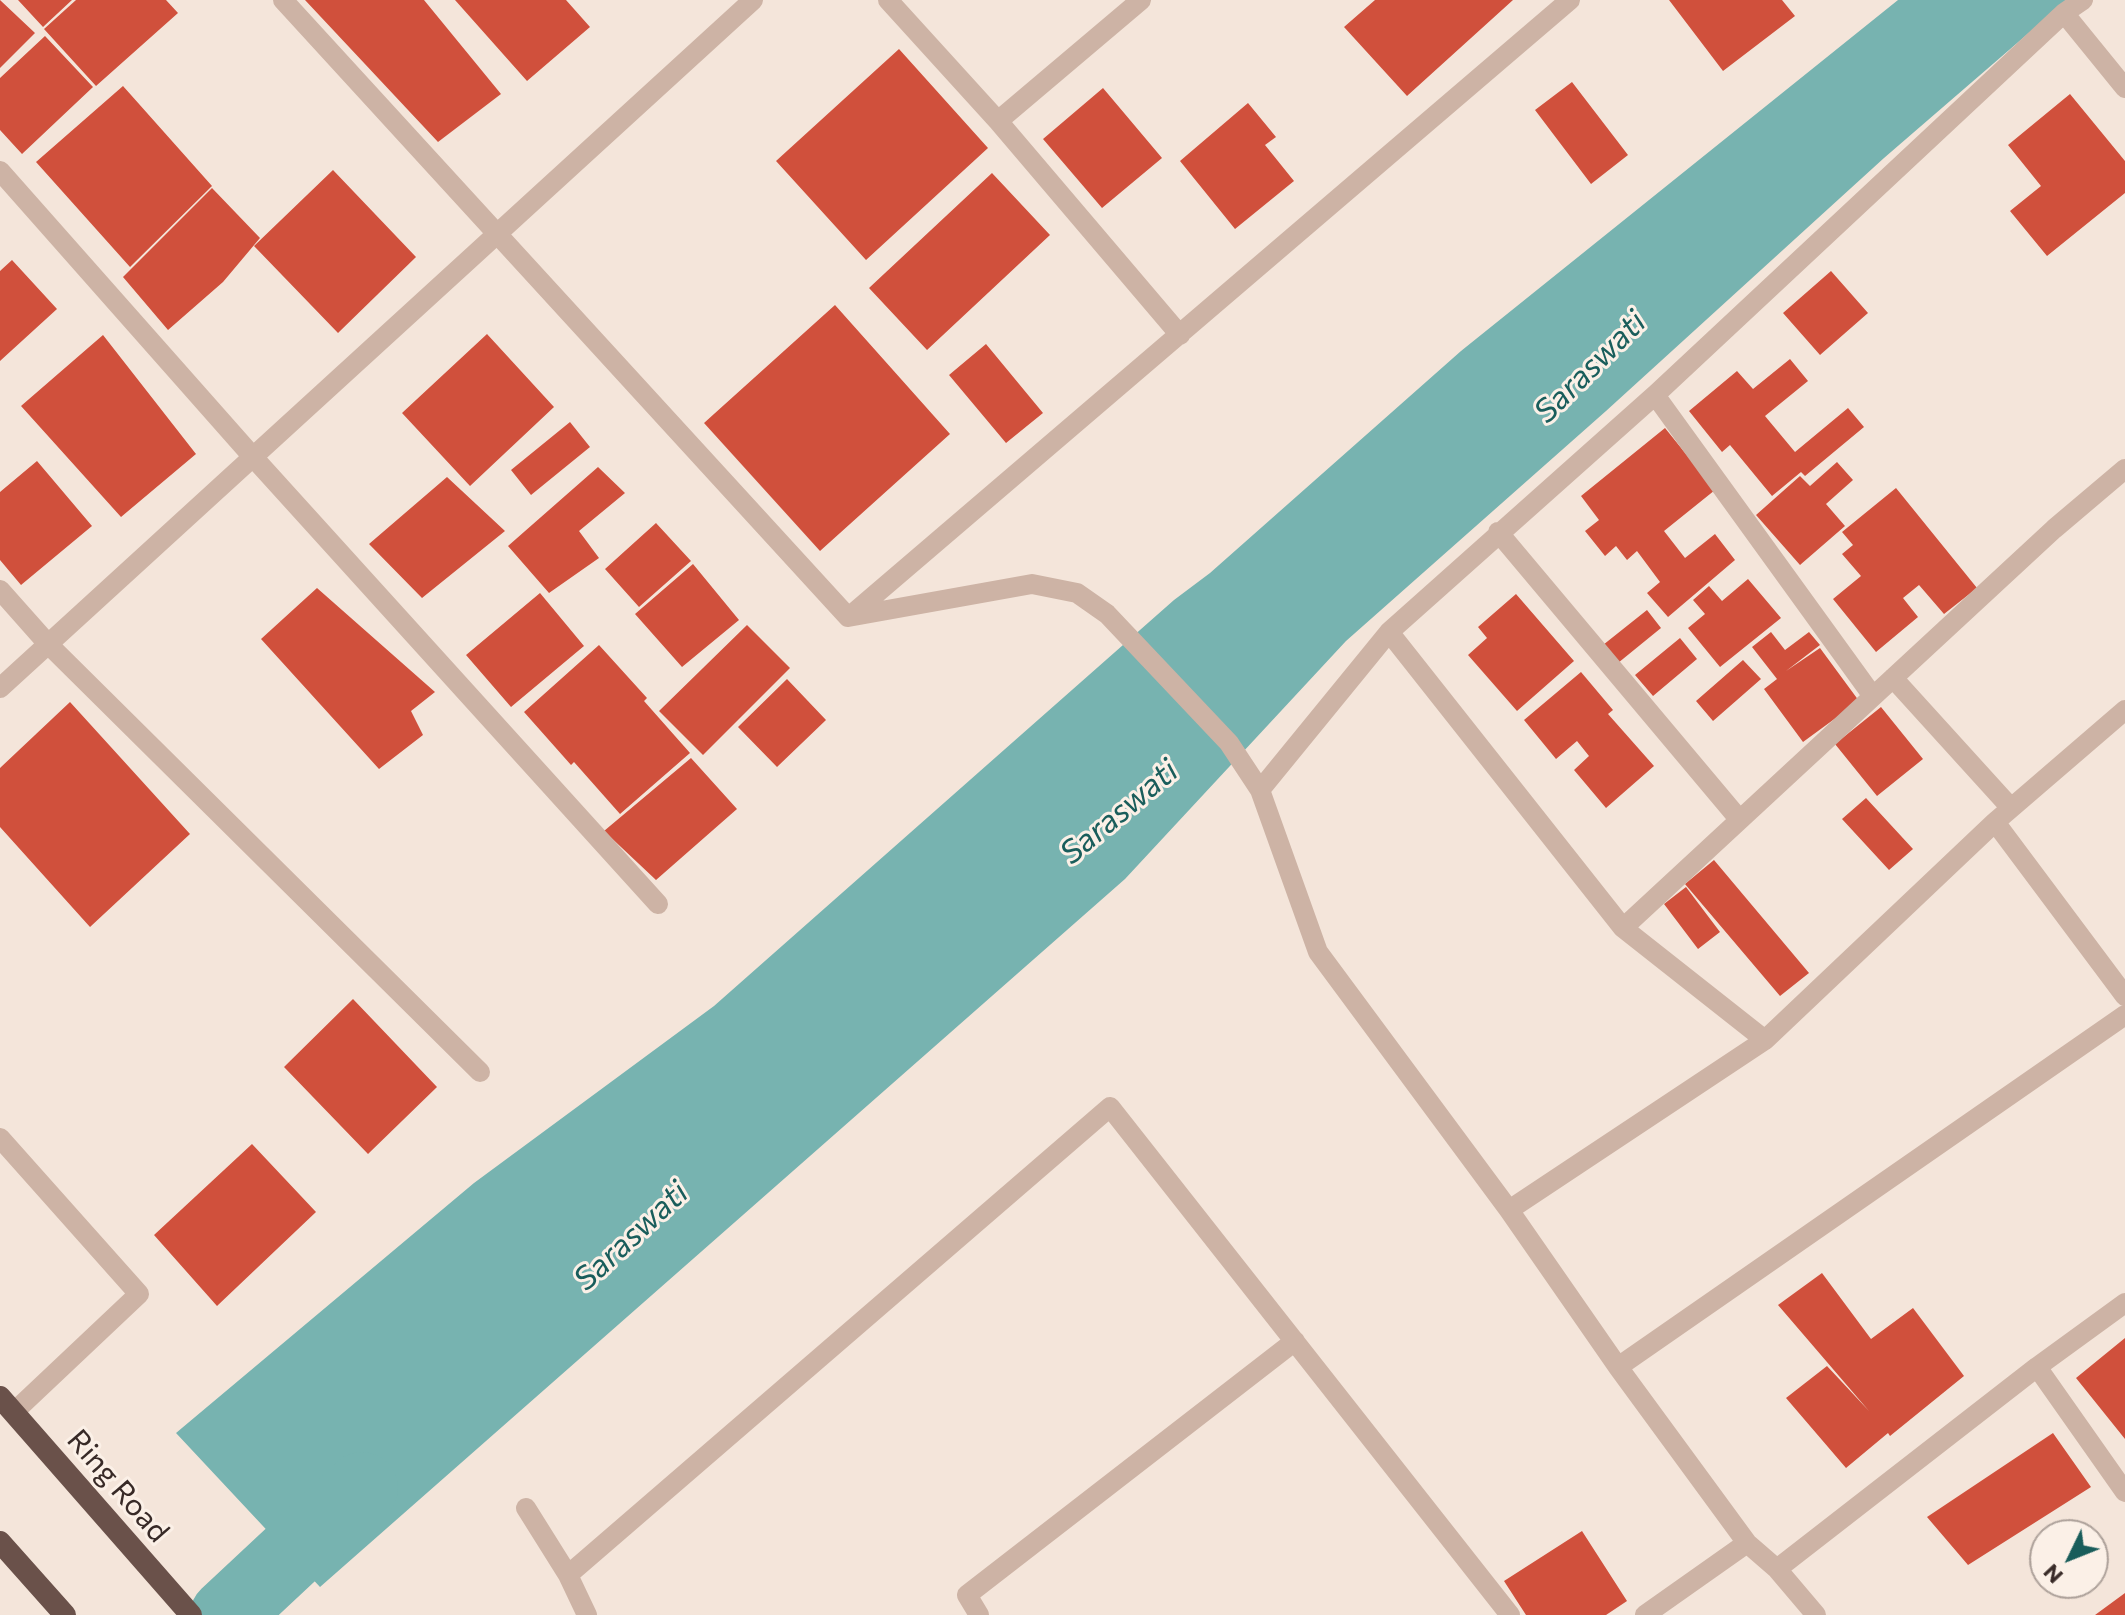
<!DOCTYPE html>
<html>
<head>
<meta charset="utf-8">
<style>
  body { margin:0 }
  #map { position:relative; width:2125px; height:1615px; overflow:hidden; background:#f4e5da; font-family:Commissioner,sans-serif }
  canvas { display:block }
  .north { position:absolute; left:2029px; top:1519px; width:80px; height:80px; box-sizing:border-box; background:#fbf0e7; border:2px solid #ada19a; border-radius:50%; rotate:227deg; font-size:22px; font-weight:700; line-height:32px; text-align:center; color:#382a27 }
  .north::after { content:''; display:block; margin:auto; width:28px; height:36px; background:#195d5b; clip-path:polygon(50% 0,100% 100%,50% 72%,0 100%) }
</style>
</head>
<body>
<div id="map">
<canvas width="2125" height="1615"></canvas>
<div class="north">N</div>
</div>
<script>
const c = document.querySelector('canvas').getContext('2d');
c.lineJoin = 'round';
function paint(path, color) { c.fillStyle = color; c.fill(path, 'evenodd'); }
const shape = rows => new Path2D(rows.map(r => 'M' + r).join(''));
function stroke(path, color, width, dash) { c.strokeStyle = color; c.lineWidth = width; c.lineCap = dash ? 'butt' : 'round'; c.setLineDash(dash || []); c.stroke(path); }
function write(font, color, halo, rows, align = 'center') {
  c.font = font + ' Commissioner,sans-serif'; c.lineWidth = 6; c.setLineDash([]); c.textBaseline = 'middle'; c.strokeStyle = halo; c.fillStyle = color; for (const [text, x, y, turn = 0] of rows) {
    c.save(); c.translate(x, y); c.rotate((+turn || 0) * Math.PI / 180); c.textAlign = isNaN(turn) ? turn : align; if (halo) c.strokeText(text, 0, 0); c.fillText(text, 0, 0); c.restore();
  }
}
paint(shape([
  [1898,0,2067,0,1884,158,1606,411,1346,641,1125,879,320,1587,176,1433,474,1183,714,1006,1013,742,1174,600,1210,573,1461,351]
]), '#77b3b0');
stroke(shape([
  [226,1615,362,1488]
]), '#77b3b0', 72);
paint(shape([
  [0,0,35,33,0,68],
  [18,0,72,0,43,27],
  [76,0,166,0,178,13,96,86,44,29],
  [305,0,424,0,501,94,438,142],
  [455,0,566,0,590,27,527,81],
  [1375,0,1513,0,1407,96,1344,27],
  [1669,0,1782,0,1795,16,1723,71],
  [45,36,93,87,22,154,0,130,0,78],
  [899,49,988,148,866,260,776,161],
  [1572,82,1628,155,1591,184,1535,110],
  [123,86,212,186,130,267,36,162],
  [1103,88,1162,158,1102,208,1043,139],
  [2070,94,2125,161,2125,193,2047,256,2010,211,2041,186,2008,145],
  [1248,103,1276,137,1265,145,1294,181,1235,229,1180,161],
  [333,170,416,257,338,333,254,246],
  [992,173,1050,235,927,350,869,288],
  [212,188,260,238,223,282,168,330,123,277],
  [12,260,57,309,0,361,0,271],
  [1831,271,1868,313,1820,355,1783,313],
  [835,305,950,434,820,551,704,423],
  [487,334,554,407,470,486,402,413],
  [103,335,196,454,121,517,21,406],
  [986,344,1043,413,1006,443,949,375],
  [1790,359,1808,381,1765,416,1795,452,1848,408,1864,427,1805,476,1801,472,1772,496,1730,445,1722,452,1689,411,1737,371,1753,389],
  [570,422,590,447,531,495,511,470],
  [1665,428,1715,490,1664,531,1685,558,1715,534,1735,560,1668,617,1647,593,1660,582,1637,551,1627,560,1616,546,1605,556,1585,531,1599,520,1581,496],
  [37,461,92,526,21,585,0,560,0,492],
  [1837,462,1853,480,1826,504,1845,526,1800,565,1756,515,1800,476,1810,486],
  [598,467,625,493,579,531,599,558,549,593,508,546],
  [447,477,505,531,422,598,369,544],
  [1896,488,1977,588,1944,614,1919,585,1903,598,1918,617,1876,652,1833,599,1861,576,1842,554,1853,545,1842,532],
  [656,523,691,561,639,607,605,569],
  [693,564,739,620,682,667,635,614],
  [1748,579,1781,618,1720,667,1688,628,1705,614,1693,600,1709,586,1722,601],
  [317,588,435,692,411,711,423,735,379,769,261,639],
  [540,593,584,646,511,707,466,655],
  [1516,594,1574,661,1517,711,1468,655,1487,638,1478,627],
  [1647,610,1661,628,1618,663,1603,645],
  [747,625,790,668,703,755,659,711],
  [1771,632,1785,650,1809,632,1820,645,1786,671,1820,648,1859,701,1803,742,1764,689,1777,679,1752,647],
  [1680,638,1697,659,1653,696,1635,675],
  [599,645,647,698,644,701,690,753,620,814,574,762,571,765,524,712],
  [1743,660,1761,679,1713,721,1696,701],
  [1581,672,1613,710,1608,714,1654,766,1606,808,1574,770,1589,756,1577,741,1556,759,1524,720],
  [787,679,826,720,777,767,738,727],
  [70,702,190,834,90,927,0,827,0,768],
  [1881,707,1923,759,1877,796,1835,744],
  [691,758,737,809,656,880,604,831],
  [1866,798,1913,849,1889,870,1842,819],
  [1714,860,1809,973,1780,996,1685,884],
  [1686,887,1720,932,1698,949,1664,904],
  [353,999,437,1087,368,1154,284,1067],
  [252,1144,316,1212,217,1306,154,1235],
  [1822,1273,1871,1339,1913,1308,1964,1376,1890,1436,1888,1433,1846,1468,1786,1398,1827,1366,1869,1411,1778,1305],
  [2125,1338,2125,1439,2076,1378],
  [2053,1433,2091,1487,1968,1565,1927,1517],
  [1582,1531,1627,1601,1606,1615,1526,1615,1504,1581],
  [2125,1593,2125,1615,2095,1615]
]), '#d0503c');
stroke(shape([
  [283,0,848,617,1032,584,1077,593,1107,614,1229,743,1260,790,1318,952,1509,1210,1618,1367,1747,1543,1777,1569,1816,1615],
  [888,0,998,121,1180,335],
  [2064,13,2125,88],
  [998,121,1141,0],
  [0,171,253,457,658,904],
  [1655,395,1872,695],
  [1498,532,1739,819],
  [0,590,48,644,480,1072],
  [850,616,1570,0],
  [1389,632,1623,928,1765,1040],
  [1893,678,2011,808],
  [0,688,753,0],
  [1260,790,1389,632,1655,395,2064,13,2083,0],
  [1995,822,2125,996],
  [1623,928,2054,529,2125,469],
  [0,1138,139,1294,14,1412],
  [1509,1210,1765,1040,1995,822,2125,710],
  [1618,1367,2125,1015],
  [2037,1367,2125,1492],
  [526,1508,568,1575,587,1615],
  [1777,1569,2037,1367,2125,1303],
  [568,1575,1110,1107,1510,1615],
  [979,1615,967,1595,1295,1341],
  [1645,1615,1747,1543]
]), '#cdb3a5', 20);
stroke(shape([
  [0,1397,191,1615],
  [0,1542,65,1615]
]), '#6a514a', 22);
write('30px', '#382a27', '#fbf0e7', [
  ["Ring Road",118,1486,49]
]);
write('italic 32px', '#195d5b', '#fbf0e7', [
  ["Saraswati",1590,367,-45],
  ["Saraswati",1119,812,-40],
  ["Saraswati",631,1236,-43]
]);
</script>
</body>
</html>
